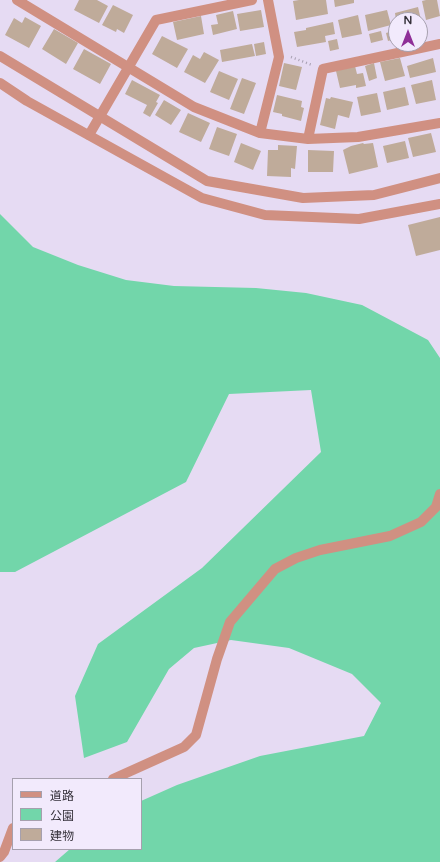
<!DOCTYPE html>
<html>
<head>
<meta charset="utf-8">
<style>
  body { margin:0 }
  #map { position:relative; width:440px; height:862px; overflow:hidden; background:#e6dbf3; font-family:"Varela Round","Noto Sans JP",sans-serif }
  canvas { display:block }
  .legend { position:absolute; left:12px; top:778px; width:130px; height:72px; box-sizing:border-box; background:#f2eafc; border:1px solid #a6a0ae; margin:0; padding:5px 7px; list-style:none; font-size:12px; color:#35313a }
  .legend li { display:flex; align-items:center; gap:8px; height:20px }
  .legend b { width:20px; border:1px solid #a6a0ae }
  .north { position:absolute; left:388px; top:12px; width:40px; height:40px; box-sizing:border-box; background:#f2eafc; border:1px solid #a6a0ae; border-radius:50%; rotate:0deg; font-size:11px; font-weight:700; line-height:16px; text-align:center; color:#35313a }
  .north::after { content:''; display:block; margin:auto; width:14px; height:18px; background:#8f2f98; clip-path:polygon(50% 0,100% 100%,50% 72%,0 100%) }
</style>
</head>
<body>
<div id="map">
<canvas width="440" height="862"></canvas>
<ul class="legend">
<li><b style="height:5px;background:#d09082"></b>道路</li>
<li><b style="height:11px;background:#72d6aa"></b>公園</li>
<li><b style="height:11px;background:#bfab9a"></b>建物</li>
</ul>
<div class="north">N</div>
</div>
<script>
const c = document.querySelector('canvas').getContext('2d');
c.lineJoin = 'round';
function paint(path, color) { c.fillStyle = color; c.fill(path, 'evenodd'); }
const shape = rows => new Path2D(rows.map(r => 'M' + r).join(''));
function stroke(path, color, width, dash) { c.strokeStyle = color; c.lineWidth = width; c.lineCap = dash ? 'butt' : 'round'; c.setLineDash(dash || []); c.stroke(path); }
paint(shape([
  [0,214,33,247,78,265,126,280,174,286,256,288,306,293,362,305,428,340,440,358,440,862,55,862,70,849,141,849,141,801,177,785,260,756,364,736,381,703,352,674,289,648,231,640,194,648,169,669,127,742,84,758,75,696,98,644,202,568,321,452,311,390,229,394,186,482,15,572,0,572]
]), '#72d6aa');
paint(shape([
  [79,0,97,0,108,6,99,23,74,10],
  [299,0,326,0,328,14,296,20,293,1],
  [334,0,354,0,354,3,335,7],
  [426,0,437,0,440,16,426,20,422,1],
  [113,5,133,15,124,33,117,29,116,32,102,25],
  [418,7,421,20,396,20,395,13],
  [261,10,264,27,240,31,237,14],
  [387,10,391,25,368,31,365,15],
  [233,11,237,29,213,35,211,25,218,24,216,15],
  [358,15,362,34,342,38,338,20],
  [201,16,204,34,177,40,173,22],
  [25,17,41,26,29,48,5,35,14,18,22,23],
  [333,22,335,34,325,36,326,42,297,47,294,32,306,30,306,28],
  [54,29,78,43,66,64,42,49],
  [381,31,383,40,371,43,369,34],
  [393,31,395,39,388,41,386,33],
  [162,36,188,49,177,68,152,54],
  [337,39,339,49,330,51,328,41],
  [264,42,266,54,256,56,254,44],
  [252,44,255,56,222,62,220,50],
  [84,49,111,64,100,84,73,69],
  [204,52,219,60,205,83,184,72,193,55,200,59],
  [400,58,405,76,385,81,380,62],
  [433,58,436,72,410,78,407,66],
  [284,63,302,67,296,90,279,86],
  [374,63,377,78,369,81,365,66],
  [355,66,357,74,363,73,366,86,356,88,356,85,340,88,336,71],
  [219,71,238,79,229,100,210,92],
  [242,78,256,83,244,114,230,109],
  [132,80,160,95,156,102,158,103,150,117,143,113,147,105,125,94],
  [432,80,436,100,416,104,411,85],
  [405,87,409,105,387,110,383,92],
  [377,93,381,112,361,116,357,97],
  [277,95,302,101,301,107,304,108,301,121,282,116,282,114,273,112],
  [331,97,353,102,349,118,338,115,335,129,320,125,326,98,330,99],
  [164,100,181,110,171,125,155,115],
  [188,113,210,123,201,142,179,132],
  [217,127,237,134,229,156,209,149],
  [431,133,436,152,413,157,408,138],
  [405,141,409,158,387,163,383,146],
  [241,143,261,151,253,170,234,162],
  [363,143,364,144,373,143,378,167,349,174,343,150,351,146],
  [278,145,297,146,295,169,291,168,291,177,267,176,268,150,278,150],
  [308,150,334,151,333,172,308,172],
  [440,217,440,250,416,256,408,225]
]), '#bfab9a');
stroke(shape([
  [291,57,312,65]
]), '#a79fb1', 2.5, [1, 3]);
stroke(shape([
  [17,0,194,107,260,133,308,139,358,137,440,123],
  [260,133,279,57,268,0],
  [89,135,156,20,252,0],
  [308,139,323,69,440,44],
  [113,779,184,747,196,735,217,659,230,622,275,569,296,558,320,550,390,536,421,522,436,507,440,494],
  [0,857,4,852,13,828]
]), '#d09082', 10);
stroke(shape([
  [0,56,207,181,303,198,374,195,440,178],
  [0,83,27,101,202,198,265,215,359,219,440,204]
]), '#d09082', 10);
</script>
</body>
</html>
